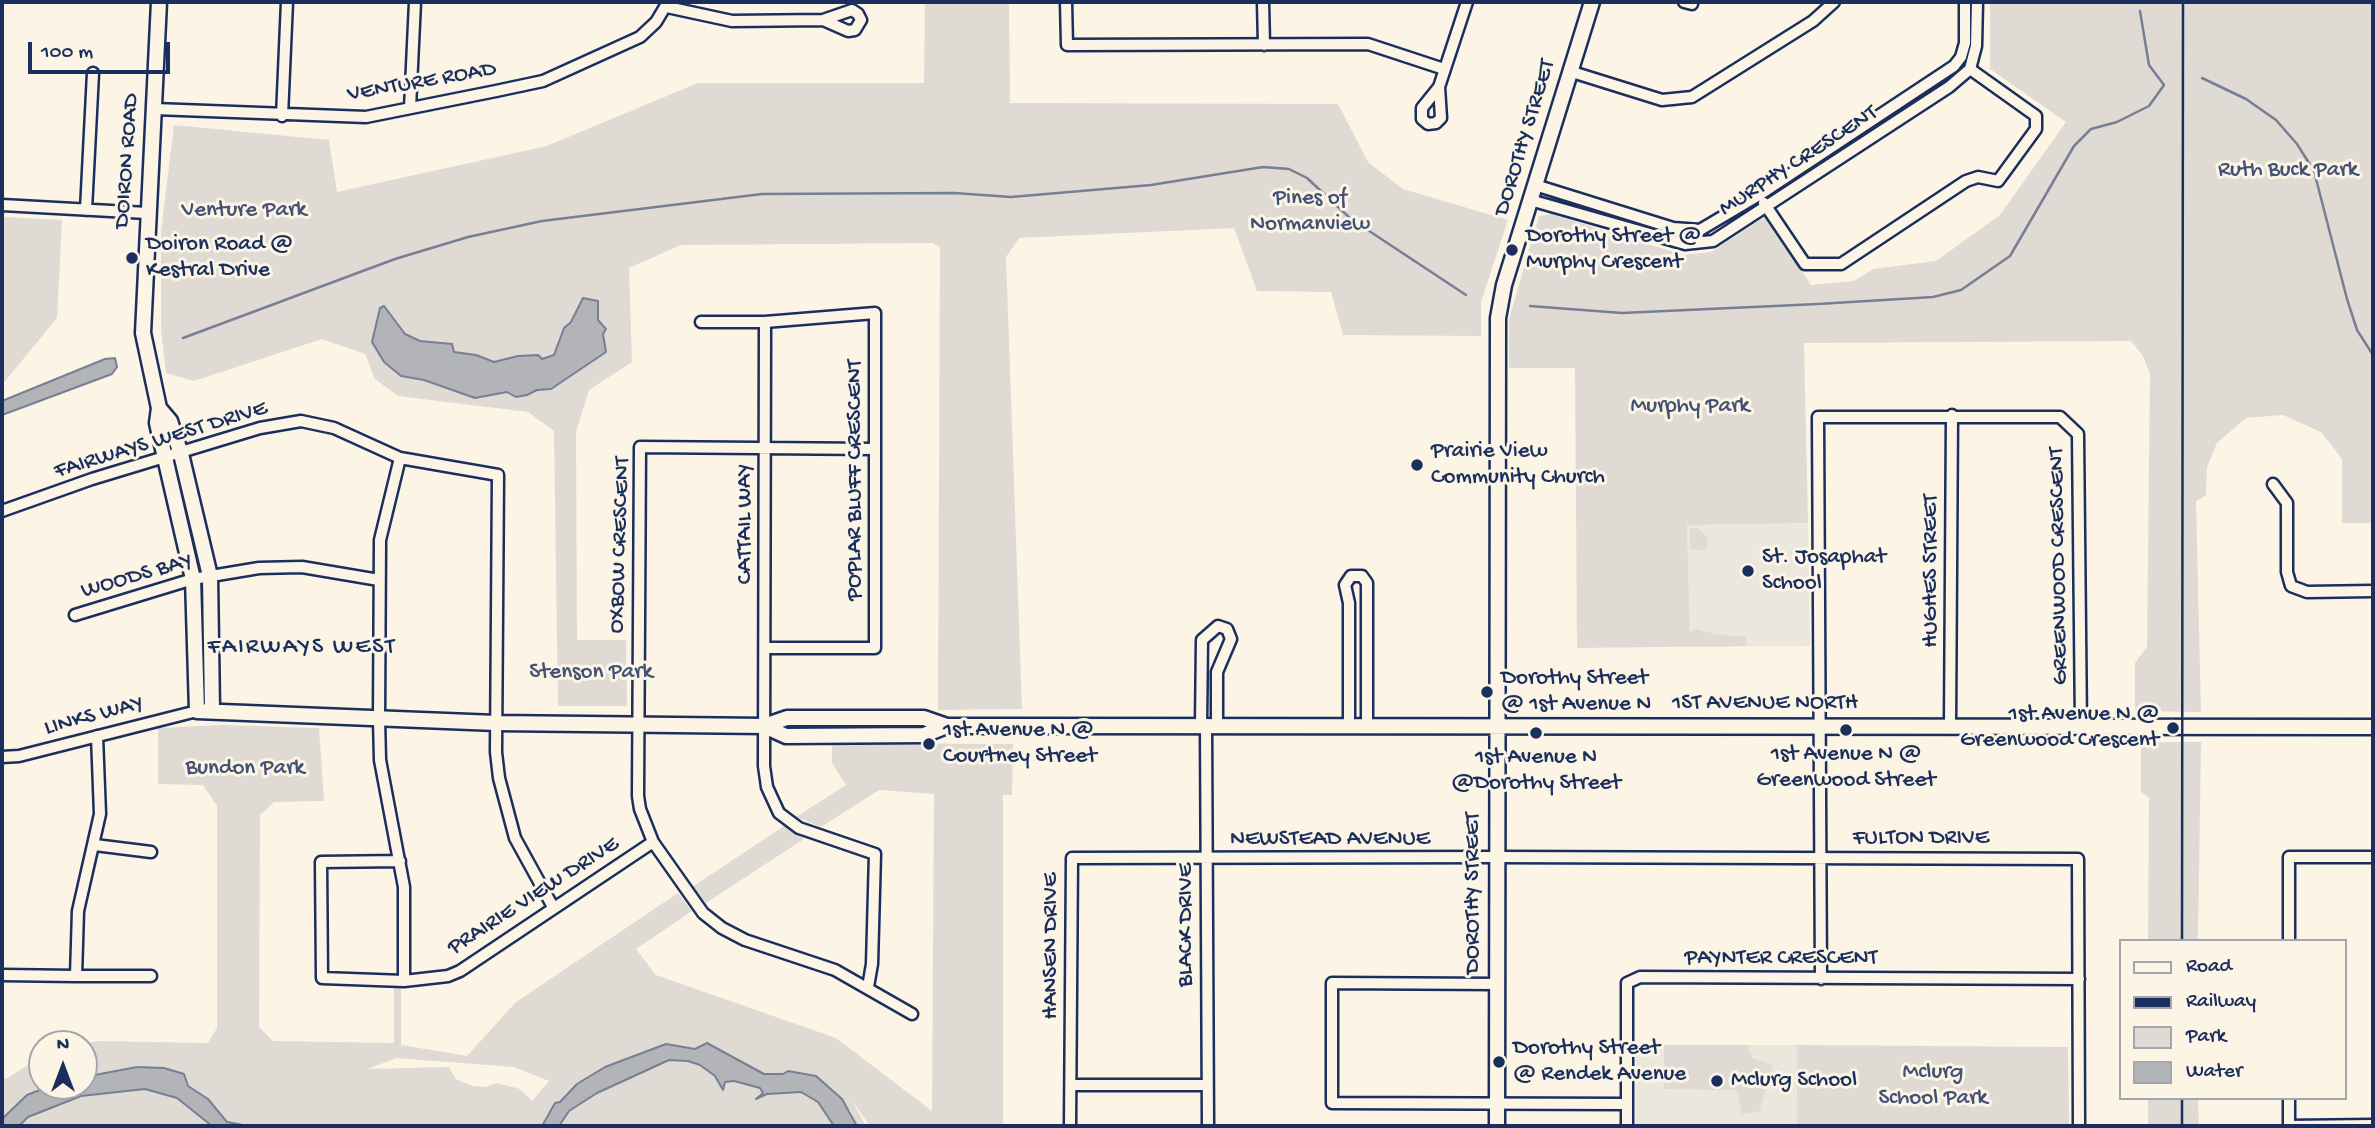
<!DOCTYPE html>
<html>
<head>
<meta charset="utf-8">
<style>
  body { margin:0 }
  #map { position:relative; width:2375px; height:1128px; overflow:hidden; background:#fcf5e5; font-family:"Gochi Hand",sans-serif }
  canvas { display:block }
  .frame { position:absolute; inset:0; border:4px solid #1b2f5e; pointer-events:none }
  .legend { position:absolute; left:2119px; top:939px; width:228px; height:161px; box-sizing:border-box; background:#fcf5e5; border:2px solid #a2a6af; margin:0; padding:9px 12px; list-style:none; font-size:21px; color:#1b2f5e }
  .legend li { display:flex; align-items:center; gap:14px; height:35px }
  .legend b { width:35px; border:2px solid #a2a6af }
  .north { position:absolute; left:28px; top:1030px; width:70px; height:70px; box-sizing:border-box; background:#fcf5e5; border:2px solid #a2a6af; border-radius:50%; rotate:0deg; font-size:19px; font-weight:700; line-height:28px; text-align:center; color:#1b2f5e }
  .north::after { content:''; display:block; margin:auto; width:24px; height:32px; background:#1b2f5e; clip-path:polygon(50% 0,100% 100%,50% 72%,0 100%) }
  .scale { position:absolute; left:28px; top:42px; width:142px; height:32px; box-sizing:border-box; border:4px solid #1b2f5e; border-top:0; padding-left:9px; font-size:21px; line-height:24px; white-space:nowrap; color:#1b2f5e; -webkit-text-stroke:5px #fcf5e5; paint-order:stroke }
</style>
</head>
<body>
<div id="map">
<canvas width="2375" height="1128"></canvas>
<div class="frame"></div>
<ul class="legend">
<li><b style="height:9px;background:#fcf5e5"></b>Road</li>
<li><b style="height:9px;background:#1b2f5e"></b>Railway</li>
<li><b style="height:19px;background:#dfdbd4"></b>Park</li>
<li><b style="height:19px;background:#b2b4b8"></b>Water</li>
</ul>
<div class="north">N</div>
<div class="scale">100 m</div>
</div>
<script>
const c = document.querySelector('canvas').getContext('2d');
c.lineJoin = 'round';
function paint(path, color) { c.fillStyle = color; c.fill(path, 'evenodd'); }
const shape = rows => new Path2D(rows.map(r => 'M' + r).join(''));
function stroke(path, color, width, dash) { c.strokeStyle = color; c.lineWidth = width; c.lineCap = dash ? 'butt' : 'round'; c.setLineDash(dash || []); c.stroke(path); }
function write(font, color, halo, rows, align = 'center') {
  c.font = font + ' "Gochi Hand",sans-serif'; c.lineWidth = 6; c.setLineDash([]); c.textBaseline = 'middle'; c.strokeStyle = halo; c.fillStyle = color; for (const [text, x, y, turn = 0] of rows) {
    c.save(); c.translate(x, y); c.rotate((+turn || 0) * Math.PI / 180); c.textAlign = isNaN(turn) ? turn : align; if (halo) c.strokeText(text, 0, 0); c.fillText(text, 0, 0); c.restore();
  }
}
paint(shape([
  [1808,523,1810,646,1690,647,1687,524],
  [1636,1045,1797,1045,1797,1126,1636,1126]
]), '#ece7dc');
paint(shape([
  [925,2,1009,2,1010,103,1338,104,1368,162,1403,189,1508,220,1481,302,1481,336,1343,335,1331,292,1257,291,1234,228,1019,238,1006,257,1022,709,938,710,940,247,932,243,681,245,629,268,632,362,589,390,576,432,577,640,626,640,627,706,558,706,554,431,528,412,398,396,375,379,365,354,322,339,194,381,166,373,161,329,161,232,174,125,329,140,337,192,547,146,698,83,924,83],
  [1990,2,2373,2,2373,523,2342,523,2342,459,2321,432,2283,415,2246,418,2217,443,2207,467,2206,495,2196,501,2201,712,2135,711,2135,663,2147,647,2150,374,2143,356,2131,341,1804,343,1808,523,1687,525,1690,633,1694,629,1719,635,1746,636,1746,646,1577,648,1575,368,1509,368,1509,319,1539,216,1551,214,1684,255,1711,252,1766,216,1811,285,1854,281,1873,269,1936,261,2000,215,2066,122,1990,69],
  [2,217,62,220,57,318,2,385],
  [1690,528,1698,528,1708,539,1706,550,1690,550],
  [223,725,319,728,324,801,274,802,260,815,259,1027,273,1041,394,1043,394,988,401,987,401,1045,467,1056,516,1002,678,893,692,911,636,949,656,975,836,1038,932,1111,934,794,879,790,821,827,796,817,846,785,832,763,832,743,1013,744,1012,795,1003,795,1003,1126,870,1126,851,1099,866,1126,857,1126,851,1111,783,1074,764,1074,707,1043,695,1049,666,1044,639,1056,568,1094,547,1114,542,1126,248,1126,227,1122,208,1099,188,1086,184,1074,164,1068,137,1067,84,1077,84,1044,79,1044,98,1041,208,1043,217,1028,217,806,203,785,158,784,158,728],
  [396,1058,514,1067,549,1081,532,1101,520,1089,497,1083,485,1087,472,1086,456,1079,449,1067,368,1069],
  [2141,742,2201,742,2198,941,2148,941,2149,798,2141,792],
  [784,826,804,839,706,903,692,887],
  [1664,1045,1748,1045,1752,1058,1773,1065,1759,1112,1742,1114,1737,1090,1664,1089],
  [1797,1045,2068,1047,2069,1126,1797,1126],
  [42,1056,42,1086,50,1086,27,1096,2,1119,2,1077,6,1079],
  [668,1060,688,1061,700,1065,715,1076,723,1089,725,1082,734,1080,761,1088,764,1092,759,1099,767,1094,801,1092,818,1102,834,1126,559,1126,569,1111,598,1093],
  [126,1089,145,1089,177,1098,212,1126,19,1126,28,1117,81,1096],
  [2148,1098,2198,1098,2199,1126,2148,1126]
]), '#dfdbd4');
const water = shape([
  [583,298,598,301,598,320,606,329,603,334,606,352,551,389,537,390,527,395,516,397,507,392,475,398,424,380,401,376,384,362,372,342,380,308,384,306,405,334,420,341,452,344,454,352,476,355,494,362,518,356,538,355,542,359,554,355,564,328,571,322,583,298],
  [115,358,117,367,112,374,2,415,2,401,105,359,115,358],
  [707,1043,764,1074,783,1074,788,1071,816,1076,842,1099,857,1126,834,1126,818,1102,801,1092,767,1094,756,1099,763,1093,760,1088,734,1081,725,1082,723,1090,715,1076,700,1065,688,1061,669,1060,597,1093,569,1111,559,1126,542,1126,555,1103,560,1102,577,1084,605,1067,666,1044,695,1049,707,1043],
  [137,1067,164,1068,184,1074,188,1086,208,1099,227,1122,248,1126,212,1126,177,1098,145,1089,81,1096,28,1117,19,1126,2,1126,2,1119,27,1095,50,1086,84,1086,84,1077,137,1067]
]);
paint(water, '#b2b4b8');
stroke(water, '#767f94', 2);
stroke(shape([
  [2202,78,2246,99,2276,120,2297,144,2314,171,2347,299,2357,330,2373,355],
  [1530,306,1622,313,1818,304,1933,297,1961,290,2010,256,2074,146,2091,129,2117,122,2149,106,2164,85,2149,65,2140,11],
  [183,338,395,259,468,237,542,221,762,194,954,193,1011,197,1151,185,1263,167,1289,169,1307,178,1351,219,1466,295]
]), '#767f94', 2.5);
const street = shape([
  [1066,2,1067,45,1368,44,1444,69],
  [1263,2,1264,45],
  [1684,2,1692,4],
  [667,7,732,21,823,20,852,10,858,14,861,20,855,30,848,31,823,20],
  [1569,71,1662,100,1692,97,1813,21,1834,2],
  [1439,87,1441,118,1436,123,1428,124,1422,119,1422,108,1439,87,1467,2],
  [410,108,415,2],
  [155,109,366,117,496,91,543,81,640,37,656,22,668,2],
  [282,116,287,2],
  [1535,185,1673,228,1700,230,1759,195,1954,66,1961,57,1965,43,1965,2],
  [1530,200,1685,244,1713,241,1949,87,1970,69,1976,46,1977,2],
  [1764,203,1805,264,1841,264,1966,181,1978,177,1998,181,2036,129,2036,116,1970,69],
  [2,205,147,213],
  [86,210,93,73],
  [701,322,765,322,875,313,875,648,765,648],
  [765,322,764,766,767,787,779,813,799,828,875,854,872,964,868,987],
  [875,449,640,447,638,796,640,809,653,842,703,913,722,928,745,940,835,970,912,1014],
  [400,458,380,540,379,719,380,760,404,887,404,981,448,976,460,971,653,842],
  [2273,484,2287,503,2287,572,2291,586,2307,592,2373,591],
  [2,511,92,479,260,428,301,421,334,428,400,458,498,475,496,752,499,778,515,838,553,907],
  [75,615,193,579,259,568,302,567,379,580],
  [1201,724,1202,640,1218,626,1227,629,1231,639,1217,672,1217,724],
  [1206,724,1208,1126],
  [1349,725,1349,603,1345,585,1351,576,1362,576,1367,583,1367,725],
  [1950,726,1952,415],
  [2,757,19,756,197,711],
  [95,845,151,852],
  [400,861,321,862,322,978,404,981],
  [2289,941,2289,857,2373,857],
  [2,975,76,976,78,911,100,814,97,736],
  [76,976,151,976],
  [1821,979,1818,417,2060,417,2078,434,2081,727],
  [1497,984,1332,983,1332,1103,1627,1104],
  [1071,1085,1206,1085],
  [2289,1098,2289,1126],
  [1070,1126,1072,858,1497,857,2078,859,2079,1126],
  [1627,1126,1627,983,1640,977,2079,979],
  [2289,1126,2373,1125]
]);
const secondary = shape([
  [159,2,143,333,159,408,157,423,193,579,197,711,496,723,764,726,786,736,924,735,947,726],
  [159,408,170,421,181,454,210,576,212,710],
  [764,726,787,718,924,718,947,726,1005,726,2373,727],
  [1497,1126,1498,318,1504,285,1592,2]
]);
stroke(street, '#1b2f5e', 15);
stroke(secondary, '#1b2f5e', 19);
stroke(street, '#fcf5e5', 10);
stroke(secondary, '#fcf5e5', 14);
stroke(shape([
  [2182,941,2183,2],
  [2182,1098,2182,1126]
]), '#1b2f5e', 2.5);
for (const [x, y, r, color] of [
  [1512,250,7,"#1b2f5e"],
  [132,258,7,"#1b2f5e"],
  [1417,465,7,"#1b2f5e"],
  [1748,571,7,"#1b2f5e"],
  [1487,692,7,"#1b2f5e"],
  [2173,728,7,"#1b2f5e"],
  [1846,730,7,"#1b2f5e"],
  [1536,733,7,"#1b2f5e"],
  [929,744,7,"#1b2f5e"],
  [1499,1062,7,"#1b2f5e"],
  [1717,1081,7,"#1b2f5e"]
]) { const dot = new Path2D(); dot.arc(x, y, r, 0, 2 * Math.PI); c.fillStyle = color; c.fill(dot); stroke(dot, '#fcf5e5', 2.5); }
write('23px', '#1b2f5e', '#fcf5e5', [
  ["VENTURE ROAD",422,83,-10],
  ["DOROTHY STREET",1526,138,-73],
  ["DOIRON ROAD",128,161,-86],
  ["MURPHY CRESCENT",1799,162,-33],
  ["FAIRWAYS WEST DRIVE",161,441,-17],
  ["POPLAR BLUFF CRESCENT",856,480,-90],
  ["CATTAIL WAY",746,524,-90],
  ["OXBOW CRESCENT",621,545,-88],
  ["GREENWOOD CRESCENT",2060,566,-91],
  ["HUGHES STREET",1932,571,-90],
  ["WOODS BAY",137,577,-16],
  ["1ST AVENUE NORTH",1765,704],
  ["LINKS WAY",94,717,-15],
  ["FULTON DRIVE",1921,839],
  ["NEWSTEAD AVENUE",1330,840],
  ["DOROTHY STREET",1474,893,-90],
  ["PRAIRIE VIEW DRIVE",534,897,-33],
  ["BLACK DRIVE",1187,925,-90],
  ["HANSEN DRIVE",1052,946,-90],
  ["PAYNTER CRESCENT",1781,959]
]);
write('23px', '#425176', '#fcf5e5', [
  ["Ruth Buck Park",2288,171],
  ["Pines of",1310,199],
  ["Normanview",1310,225],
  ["Venture Park",244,211],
  ["Murphy Park",1690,407],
  ["Stenson Park",591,673],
  ["Bundon Park",245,769],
  ["Mclurg",1933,1073],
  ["School Park",1933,1099]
]);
write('23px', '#1b2f5e', '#fcf5e5', [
  ["Dorothy Street @",1526,237],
  ["Murphy Crescent",1526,263],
  ["Doiron Road @",146,245],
  ["Kestral Drive",146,271],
  ["Prairie View",1431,452],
  ["Community Church",1431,478],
  ["St. Josaphat",1762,558],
  ["School",1762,584],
  ["Dorothy Street",1501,679],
  ["@ 1st Avenue N",1501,705],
  ["1st Avenue N @",2159,715,"right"],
  ["Greenwood Crescent",2159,741,"right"],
  ["1st Avenue N @",943,731],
  ["Courtney Street",943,757],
  ["1st Avenue N @",1846,755,"center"],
  ["Greenwood Street",1846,781,"center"],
  ["1st Avenue N",1536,758,"center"],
  ["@Dorothy Street",1536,784,"center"],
  ["Dorothy Street",1513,1049],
  ["@ Rendek Avenue",1513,1075],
  ["Mclurg School",1731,1081]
], 'left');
c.letterSpacing = '2px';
write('24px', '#1b2f5e', '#fcf5e5', [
  ["FAIRWAYS WEST",302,648]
]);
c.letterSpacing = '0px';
</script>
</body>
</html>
